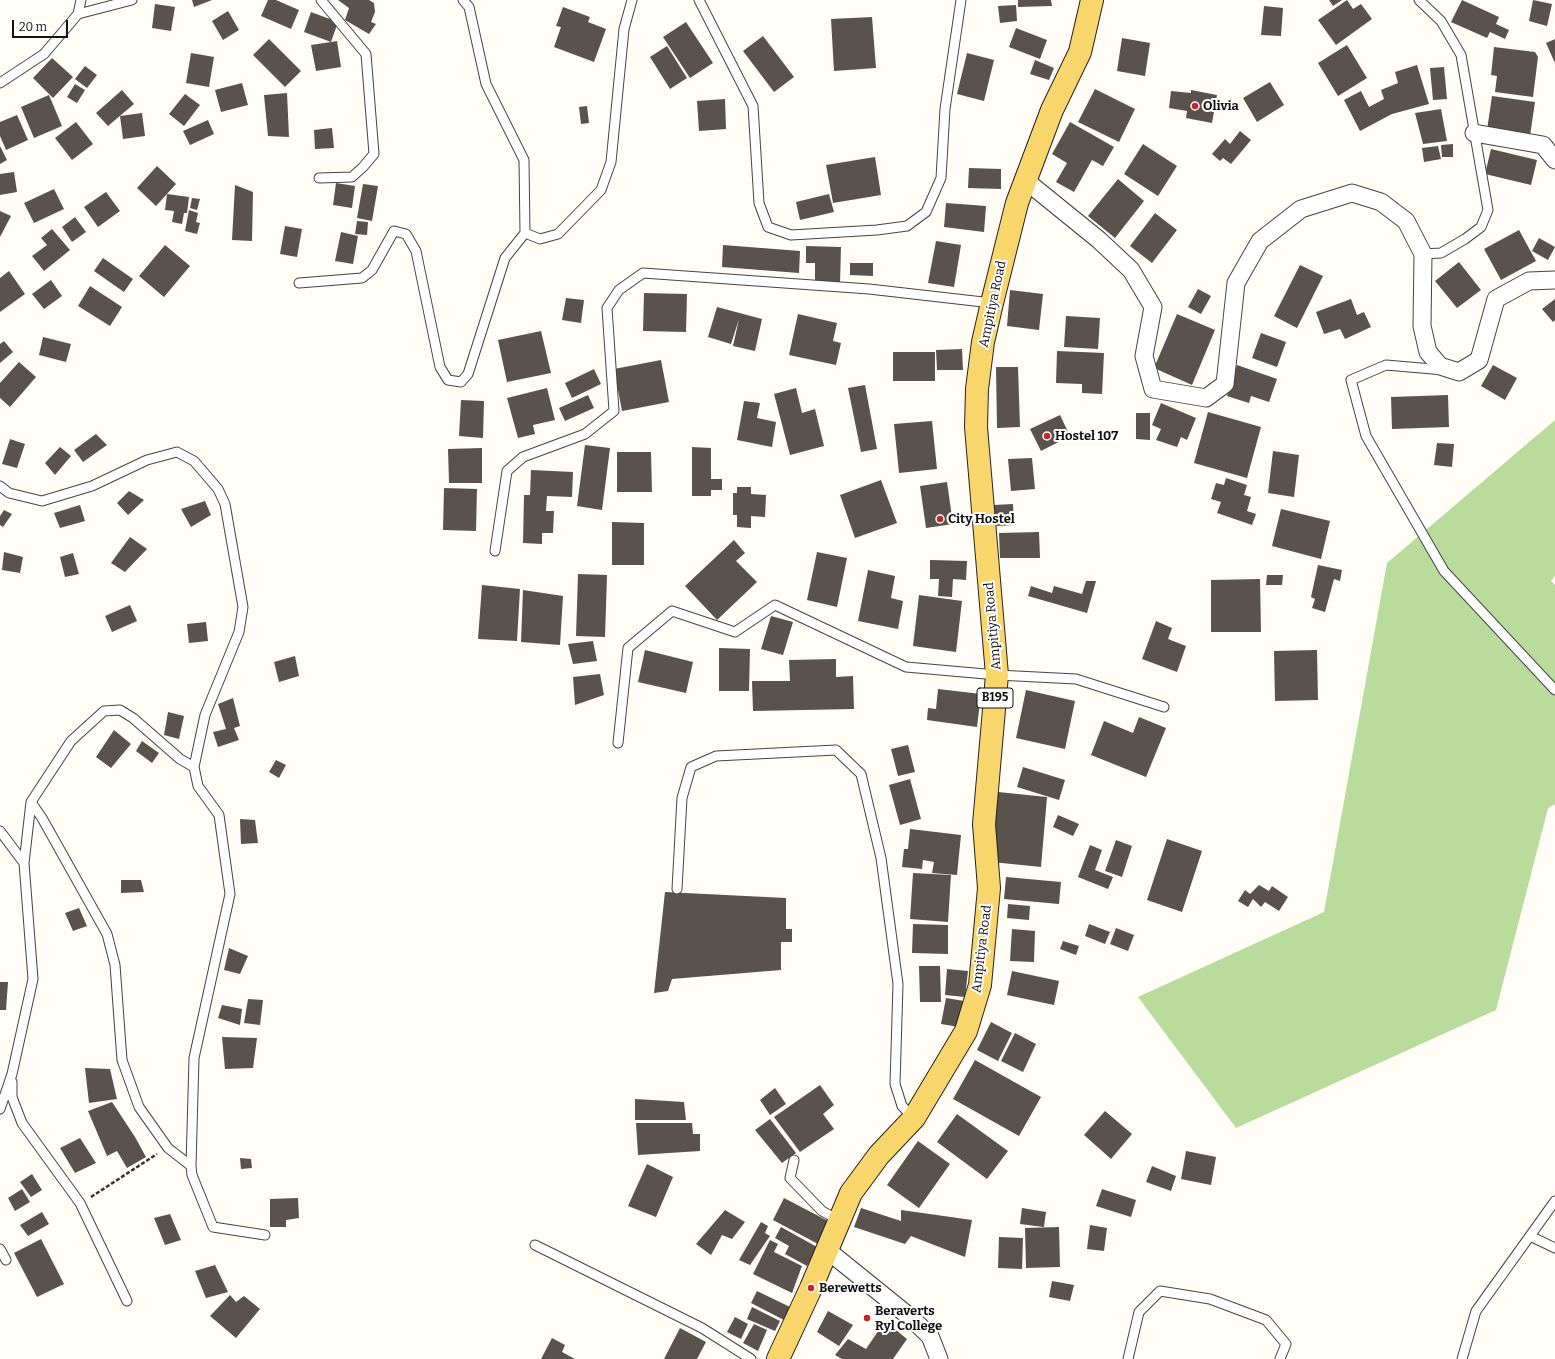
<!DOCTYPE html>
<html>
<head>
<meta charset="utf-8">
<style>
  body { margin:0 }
  #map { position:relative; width:1555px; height:1359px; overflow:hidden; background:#fffdf5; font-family:Bitter,serif }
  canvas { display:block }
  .scale { position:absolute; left:12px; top:20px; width:56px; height:18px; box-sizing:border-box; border:2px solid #111; border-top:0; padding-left:5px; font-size:12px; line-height:14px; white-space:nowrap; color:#111; -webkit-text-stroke:3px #fff; paint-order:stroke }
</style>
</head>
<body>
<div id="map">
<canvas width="1555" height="1359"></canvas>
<div class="scale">20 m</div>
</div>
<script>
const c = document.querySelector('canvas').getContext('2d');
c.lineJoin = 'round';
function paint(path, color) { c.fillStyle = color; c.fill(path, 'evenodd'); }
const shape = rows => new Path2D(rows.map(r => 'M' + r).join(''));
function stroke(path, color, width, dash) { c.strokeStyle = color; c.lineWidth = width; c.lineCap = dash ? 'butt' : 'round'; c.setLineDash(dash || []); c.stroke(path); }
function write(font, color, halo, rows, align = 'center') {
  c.font = font + ' Bitter,serif'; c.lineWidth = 4; c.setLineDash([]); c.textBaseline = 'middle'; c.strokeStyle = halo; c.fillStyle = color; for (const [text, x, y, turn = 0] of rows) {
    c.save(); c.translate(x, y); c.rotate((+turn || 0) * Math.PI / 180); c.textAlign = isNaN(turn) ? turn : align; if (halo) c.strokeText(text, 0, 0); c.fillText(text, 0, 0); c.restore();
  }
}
paint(shape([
  [1555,420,1555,576,1551,581,1555,585,1555,804,1548,808,1496,1010,1236,1128,1138,997,1324,912,1387,563]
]), '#b9dc9c');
paint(shape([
  [192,0,212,0,194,7],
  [268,0,276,0,299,10,291,29,261,16],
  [338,0,369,0,374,3,375,12,371,22,376,24,369,34,345,20,349,8],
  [1018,0,1051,0,1052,6,1018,7],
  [1329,0,1342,0,1333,6],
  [1347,0,1353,9,1361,4,1372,19,1336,45,1318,20],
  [1462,0,1499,17,1496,24,1509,30,1505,39,1490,32,1487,38,1451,22],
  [1533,0,1552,4,1547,26,1529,21],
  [155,4,175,7,171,31,152,28],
  [1016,5,1017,21,1000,23,998,6],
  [1264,6,1283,8,1281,36,1261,35],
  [563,7,590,17,588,22,606,29,594,62,554,47,561,27,556,26],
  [228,11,239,30,223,40,212,21],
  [311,12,338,22,331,42,337,41,341,67,316,71,311,45,331,42,304,32],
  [872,17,876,68,834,71,831,19],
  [686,22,713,63,690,78,663,37],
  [1016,28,1047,40,1040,59,1009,47],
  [763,36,794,77,774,92,743,51],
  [1122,38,1150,43,1145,76,1117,71],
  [269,39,301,71,285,87,253,55],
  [1555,39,1555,63,1546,43],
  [1347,45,1367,78,1338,96,1318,63],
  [667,46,687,78,670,89,650,57],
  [1494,47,1535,52,1538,57,1533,97,1495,92,1497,76,1491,75],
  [191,53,214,57,209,87,186,83],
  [967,53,994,60,984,101,957,94],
  [52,58,73,77,53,98,33,78],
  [1035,60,1054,68,1049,80,1030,74],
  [1417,65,1429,104,1392,114,1360,131,1344,100,1361,91,1369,107,1384,99,1381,90,1398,83,1395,72],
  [85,66,97,75,87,88,75,79],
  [1444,67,1447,99,1433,100,1430,68],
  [1270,82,1284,105,1257,122,1243,98],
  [242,83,248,105,221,112,215,90],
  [75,84,85,90,77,103,67,97],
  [1095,89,1135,109,1119,142,1078,122],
  [122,90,134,104,108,126,96,113],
  [1191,90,1217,95,1212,123,1186,118,1187,111,1169,108,1171,91,1191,93],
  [287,93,289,137,268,136,264,95],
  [185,94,200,105,184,126,169,114],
  [49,95,62,126,34,138,21,107],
  [1492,96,1535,102,1530,136,1487,130],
  [725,99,726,129,699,131,697,101],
  [587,106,589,123,581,124,579,107],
  [1441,109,1447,141,1423,144,1415,113],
  [142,113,145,136,123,139,120,116],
  [17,115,28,140,6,150,0,136,0,122],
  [208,120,214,134,190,145,183,131],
  [76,122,93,144,72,160,55,138],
  [1070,122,1114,147,1103,166,1092,160,1074,192,1056,182,1067,163,1052,154],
  [332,128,334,148,315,149,314,130],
  [1240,131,1251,140,1231,164,1223,158,1220,161,1212,154,1225,139,1230,144],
  [1143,144,1177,166,1158,196,1124,174],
  [1453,144,1453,157,1442,157,1441,145],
  [0,146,7,160,0,164],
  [1438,146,1441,159,1424,162,1422,148],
  [1491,149,1537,160,1531,185,1485,174],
  [875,157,881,195,833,203,826,165],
  [157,166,176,184,156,206,137,188],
  [969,168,1001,169,1001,189,968,188],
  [14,172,17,192,0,195,0,174],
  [1118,179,1144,201,1115,238,1088,216],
  [336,183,355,186,352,208,333,205],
  [363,184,378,186,372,221,357,218],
  [235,185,253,192,252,241,232,240],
  [54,189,64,209,34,223,24,203],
  [106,192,120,211,98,227,84,207],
  [167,194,189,197,187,213,184,213,182,224,172,222,174,211,165,210],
  [829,194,834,212,800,220,796,202],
  [192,198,200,199,197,210,190,208],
  [946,203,986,206,984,232,944,227],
  [189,210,198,213,196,222,200,223,197,234,185,231],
  [0,211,11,216,0,237],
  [1155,213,1177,230,1152,263,1130,246],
  [75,217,86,232,72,242,62,227],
  [357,221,368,222,367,235,355,234],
  [285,226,302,229,297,257,280,254],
  [52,229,70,250,44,271,32,256,47,245,41,238],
  [1519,230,1536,261,1501,280,1484,249],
  [341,232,358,236,353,264,335,261],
  [1539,238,1555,247,1548,260,1532,251],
  [936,241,961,245,954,287,928,283],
  [165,245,190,266,164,297,139,276],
  [723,245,800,251,799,273,722,267],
  [806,246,841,247,840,284,815,283,815,263,806,263],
  [103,258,133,279,124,292,94,271],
  [1459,262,1481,290,1457,308,1435,281],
  [850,263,873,263,873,276,850,275],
  [1300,265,1323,276,1297,328,1274,316],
  [9,271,25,294,0,312,0,278],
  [51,280,62,296,44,309,32,294],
  [90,286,122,307,110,326,78,306],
  [1198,289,1211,296,1201,314,1188,307],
  [1010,290,1043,294,1039,330,1007,326],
  [644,293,687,294,686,332,643,331],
  [566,298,584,300,581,323,562,320],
  [1351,299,1357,315,1364,312,1371,327,1345,339,1340,329,1324,334,1316,312],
  [1555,299,1555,320,1553,322,1542,309],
  [717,307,762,319,755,351,733,346,739,319,731,344,708,337],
  [798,314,837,323,833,341,841,343,836,365,789,355],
  [1177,314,1215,330,1192,385,1154,368],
  [1066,316,1100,318,1098,349,1064,347],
  [541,331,551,373,507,382,498,340],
  [1261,333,1286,342,1277,367,1252,358],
  [43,337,71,344,66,362,39,355],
  [4,341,13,352,0,363,0,344],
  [962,349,963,370,937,370,936,350],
  [1057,351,1104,353,1102,394,1082,393,1082,384,1056,383],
  [893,352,935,352,935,381,893,381],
  [661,360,669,402,622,411,614,369],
  [19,362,36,377,10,407,0,398,0,383],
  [1237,365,1277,379,1269,402,1251,396,1249,403,1227,396],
  [1493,365,1517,378,1505,400,1481,386],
  [996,367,1018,367,1020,427,997,428],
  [594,369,601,384,572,398,565,383],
  [865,385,877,449,861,452,848,388],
  [547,388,555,420,533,425,535,434,518,438,507,398],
  [796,388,802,413,815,409,824,446,790,455,774,394],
  [588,395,594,408,565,421,559,408],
  [1448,395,1449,427,1392,429,1391,397],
  [461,400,484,401,483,438,459,436],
  [744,401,760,403,757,418,776,422,772,447,737,440],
  [1161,403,1196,418,1187,440,1181,437,1177,447,1156,440,1161,429,1152,425],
  [1208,412,1261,427,1247,478,1194,463],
  [1136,413,1150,413,1150,440,1136,439],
  [1060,415,1070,436,1041,451,1030,429],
  [932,421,937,469,899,473,894,424],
  [96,434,107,445,83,462,74,450],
  [10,439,25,444,17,468,2,464],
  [1437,443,1454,444,1452,467,1434,465],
  [585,445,610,448,602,510,577,506],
  [60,447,71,456,55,475,45,463],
  [692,447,711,448,711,479,722,479,722,490,711,490,711,496,692,496],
  [482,448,482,483,449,483,448,449],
  [1273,451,1299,455,1294,497,1268,493],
  [617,452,651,452,652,492,617,492],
  [1032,458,1035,489,1011,491,1008,459],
  [531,470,573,472,572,497,547,496,546,511,554,511,553,533,542,533,542,544,523,543,524,495,530,495],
  [1226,478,1247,485,1244,495,1251,497,1247,511,1256,514,1252,525,1217,513,1221,502,1211,499,1216,483,1224,485],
  [881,480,897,523,855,538,840,495],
  [947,482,953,524,926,528,920,486],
  [737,487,751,487,751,494,766,495,765,517,751,516,751,528,737,527,737,515,733,515,733,493,737,493],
  [444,488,477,489,476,531,443,530],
  [129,491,144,500,128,515,117,503],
  [205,501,211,515,191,527,181,509],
  [1013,504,1014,525,996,526,994,505],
  [80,505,85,521,60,528,54,513],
  [1281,509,1330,521,1321,559,1272,546],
  [4,510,12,514,3,527,0,525,0,516],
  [612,522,644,523,644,565,612,565],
  [1039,532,1040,558,1000,558,999,533],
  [130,537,147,549,125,572,111,563],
  [734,540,745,553,736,561,757,582,717,620,685,586],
  [4,552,23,557,20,573,2,570],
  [817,552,847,558,837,607,807,600],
  [73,553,79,574,65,577,60,557],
  [930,560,967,561,966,580,953,579,952,597,938,596,939,579,930,579],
  [1318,565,1342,570,1340,581,1334,579,1325,612,1312,608,1315,599,1311,597],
  [868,570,895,576,891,598,903,601,898,629,858,621],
  [578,574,607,575,605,637,576,636],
  [1267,575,1283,575,1282,585,1266,585],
  [1260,579,1261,632,1211,632,1211,580],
  [1086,581,1096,581,1087,613,1028,596,1031,586,1052,593,1054,586,1082,594],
  [482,585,520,589,517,641,478,639],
  [523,590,563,596,560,645,521,642],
  [919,595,962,601,956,652,913,646],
  [130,605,137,621,112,632,105,616],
  [771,616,793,622,783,655,761,649],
  [1156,621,1172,628,1168,639,1186,646,1177,672,1142,659],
  [206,622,208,641,189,643,187,624],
  [593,641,597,661,573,664,568,644],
  [719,648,750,649,749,691,719,691],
  [645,650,693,662,686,693,638,682],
  [1317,650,1318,700,1275,701,1274,651],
  [295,656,299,676,279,682,274,662],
  [836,659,836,677,853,676,854,709,753,711,752,681,790,681,789,660],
  [600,674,604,695,575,705,573,677],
  [938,689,981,694,977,727,927,720,928,708,936,709],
  [1026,690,1075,701,1065,749,1016,738],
  [233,698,240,726,234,728,239,740,218,747,213,732,226,729,218,704],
  [168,712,184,716,179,739,164,735],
  [1139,717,1166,728,1146,777,1091,755,1104,721,1133,733],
  [114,730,131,744,111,768,96,757],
  [142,741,159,753,152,763,136,751],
  [908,745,915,772,898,776,891,749],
  [276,760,286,765,279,778,269,772],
  [1023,767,1065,780,1059,800,1017,787],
  [910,779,921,819,900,825,889,785],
  [998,792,1047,797,1041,867,992,862],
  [1058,815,1079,824,1073,836,1053,827],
  [240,819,255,820,258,843,241,844],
  [910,829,961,835,957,875,932,873,934,862,923,860,922,869,902,867,904,849,908,849],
  [1167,839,1202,851,1182,912,1147,900],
  [1116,840,1132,846,1122,877,1105,871],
  [1090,845,1102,850,1095,870,1113,877,1108,889,1078,877],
  [913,873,951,875,948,922,910,919],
  [1006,877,1061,882,1059,904,1004,899],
  [121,880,141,880,144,892,121,893],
  [1259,885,1269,891,1272,886,1288,897,1279,911,1265,902,1261,907,1253,899,1248,907,1238,901,1245,890,1250,894],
  [665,892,786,898,786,929,792,929,792,942,781,942,781,970,672,979,668,991,654,993],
  [1008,904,1030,906,1029,920,1007,918],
  [79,908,87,926,73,931,65,913],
  [913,924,948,925,948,954,912,953],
  [1089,924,1110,932,1105,944,1085,936],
  [1116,928,1134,935,1128,951,1110,944],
  [1012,929,1035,931,1034,962,1010,961],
  [1063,941,1079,946,1076,955,1060,949],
  [229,948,248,956,240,974,224,970],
  [919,966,940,966,941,1002,920,1002],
  [947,969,968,971,965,997,945,995],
  [1012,971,1059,981,1054,1005,1007,995],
  [0,982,8,982,6,1010,0,1010],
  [946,998,964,1001,959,1027,941,1024],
  [248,999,263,1000,260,1025,244,1023],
  [222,1005,242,1009,240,1025,218,1018],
  [991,1022,1012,1033,998,1061,977,1050],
  [1015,1033,1036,1044,1023,1072,1001,1061],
  [222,1037,257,1038,253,1068,225,1069],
  [975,1060,1041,1097,1019,1136,953,1099],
  [85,1068,110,1069,117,1099,89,1103],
  [820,1085,834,1105,823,1114,834,1129,800,1152,774,1117],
  [775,1088,786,1104,770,1115,760,1100],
  [635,1099,684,1102,686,1120,635,1120],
  [112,1102,135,1137,146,1157,127,1168,117,1151,107,1156,88,1111],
  [1105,1111,1132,1134,1111,1159,1084,1135],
  [957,1114,1008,1151,987,1179,937,1142],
  [770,1119,796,1153,782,1163,755,1130],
  [636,1123,692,1123,693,1134,700,1134,700,1151,638,1155],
  [80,1138,96,1163,75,1173,60,1148],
  [918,1141,950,1164,919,1208,887,1185],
  [1186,1151,1216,1157,1211,1185,1181,1179],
  [240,1158,251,1159,252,1168,241,1169],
  [647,1164,673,1177,656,1217,628,1206],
  [1152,1166,1176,1176,1171,1191,1146,1182],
  [32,1174,42,1190,31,1197,20,1182],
  [22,1189,30,1202,15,1211,8,1198],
  [1102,1189,1136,1200,1131,1217,1096,1206],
  [298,1198,299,1218,286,1220,286,1227,270,1227,270,1199],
  [784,1198,830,1222,818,1244,773,1220],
  [861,1208,901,1221,901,1210,972,1220,965,1257,911,1236,905,1244,854,1227],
  [1022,1208,1046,1212,1044,1227,1020,1224],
  [725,1210,745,1222,732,1239,722,1235,711,1255,696,1244],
  [42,1212,49,1224,28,1236,20,1225],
  [170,1214,181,1240,165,1245,154,1218],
  [761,1222,768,1226,765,1233,770,1236,750,1265,739,1260],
  [1090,1225,1107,1228,1104,1251,1087,1249],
  [781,1227,817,1247,807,1266,785,1254,789,1246,775,1238],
  [1059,1227,1060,1267,1026,1268,1025,1228],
  [999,1237,1023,1238,1022,1269,998,1268],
  [41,1239,64,1284,37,1297,14,1253],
  [770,1240,778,1244,774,1252,802,1266,792,1293,753,1274],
  [215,1265,228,1292,206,1298,195,1271],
  [1052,1281,1074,1285,1070,1301,1049,1297],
  [757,1291,790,1307,784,1320,751,1303],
  [230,1295,236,1302,244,1296,260,1309,236,1338,210,1316],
  [752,1307,780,1321,775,1331,747,1319],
  [828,1311,853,1325,839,1346,817,1332],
  [735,1317,748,1324,741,1339,727,1332],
  [885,1321,907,1339,893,1359,842,1359,835,1355,848,1339,866,1349],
  [754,1324,767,1330,758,1351,743,1343],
  [680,1328,706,1342,697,1359,664,1359],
  [552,1338,565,1345,562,1352,575,1359,541,1359]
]), '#5a524d');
const service = shape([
  [463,0,469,7,486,84,524,160,525,233,540,239,558,234,601,190,611,162,624,29,632,0],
  [699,0,753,106,759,203,768,227,791,235,877,230,907,226,926,212,941,178,945,109,961,0],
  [1419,0,1441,21,1461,55,1488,210,1481,227,1465,239,1441,253,1423,254],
  [78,14,132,0],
  [0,83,44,54,78,14,81,0],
  [319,178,352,177,363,167,374,154,366,54,321,0],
  [299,283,362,278,372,270,394,231,406,234,416,251,440,367,448,380,461,382,468,374,505,258,525,233],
  [1444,370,1386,365,1351,380,1366,436,1444,571,1555,690],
  [0,486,9,493,42,501,92,486,147,460,177,452,194,461,218,489,225,504,243,607,239,632,205,715,194,767,198,786,219,815,230,894,194,1058,191,1166,192,1175,213,1227,265,1235],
  [495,551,507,471,523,457,585,434,614,411,607,308,619,290,643,273,869,289,992,303],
  [618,743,628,648,672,611,735,632,775,605,906,667,997,675,1076,679,1164,707],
  [31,802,42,818,107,934,115,965,122,1060,139,1107,168,1148,191,1166],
  [0,831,24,863],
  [677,889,682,798,691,767,716,756,836,750,861,774,881,858,898,984,895,1084,902,1106,914,1118],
  [12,1082,12,1097,22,1123,80,1203,127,1301],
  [0,1109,12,1074,33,979,24,863,31,802,71,741,104,711,120,710,133,718,180,759,194,767],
  [794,1160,790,1178,822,1211,839,1220],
  [1530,1236,1555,1248],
  [535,1245,702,1328,751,1359],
  [0,1249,6,1260],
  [1128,1359,1139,1312,1160,1291,1210,1299,1266,1320,1286,1344,1280,1359],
  [1462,1359,1476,1311,1555,1201]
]);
const minor = shape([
  [1474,133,1543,145,1555,160],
  [1025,180,1099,240,1131,270,1153,307,1144,356,1153,389,1206,398,1225,384,1236,283,1260,241,1301,209,1352,193,1381,202,1406,221,1423,254,1422,326,1428,352,1440,366,1459,372,1479,360,1496,299,1529,281,1555,280],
  [827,1250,910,1317,930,1336,939,1359]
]);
const primary = shape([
  [778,1359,811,1288,851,1193,879,1155,914,1118,966,1031,980,985,989,888,984,824,997,675,976,427,977,389,983,342,992,303,1017,203,1052,110,1080,52,1092,0]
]);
stroke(service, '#444', 11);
stroke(minor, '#444', 19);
stroke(primary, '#222', 24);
stroke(shape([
  [91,1197,157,1154]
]), '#333', 2.5, [4, 2]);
stroke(service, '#fff', 9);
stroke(minor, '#fff', 17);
stroke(primary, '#f9d66b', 22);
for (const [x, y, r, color] of [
  [1195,106,4,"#c4262e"],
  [1047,436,4,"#c4262e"],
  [940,519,4,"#c4262e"],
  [811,1288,4,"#c4262e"],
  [867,1318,4,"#c4262e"]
]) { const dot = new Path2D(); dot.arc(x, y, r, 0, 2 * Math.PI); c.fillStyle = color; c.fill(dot); stroke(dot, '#fff', 1.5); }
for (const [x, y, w] of [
  [995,698,36]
]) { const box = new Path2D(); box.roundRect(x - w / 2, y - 10, w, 20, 3); c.fillStyle = '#fff'; c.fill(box); stroke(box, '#111', 1); }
write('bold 12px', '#111', null, [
  ["B195",995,698]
]);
write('bold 13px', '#111', '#fff', [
  ["Olivia",1203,106],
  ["Hostel 107",1055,436],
  ["City Hostel",948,519],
  ["Berewetts",819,1288],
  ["Beraverts",875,1311],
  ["Ryl College",875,1326]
], 'left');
write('13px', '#111', '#fff', [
  ["Ampitiya Road",993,304,-78],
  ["Ampitiya Road",993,626,-95],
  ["Ampitiya Road",982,949,-83]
]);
</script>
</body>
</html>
